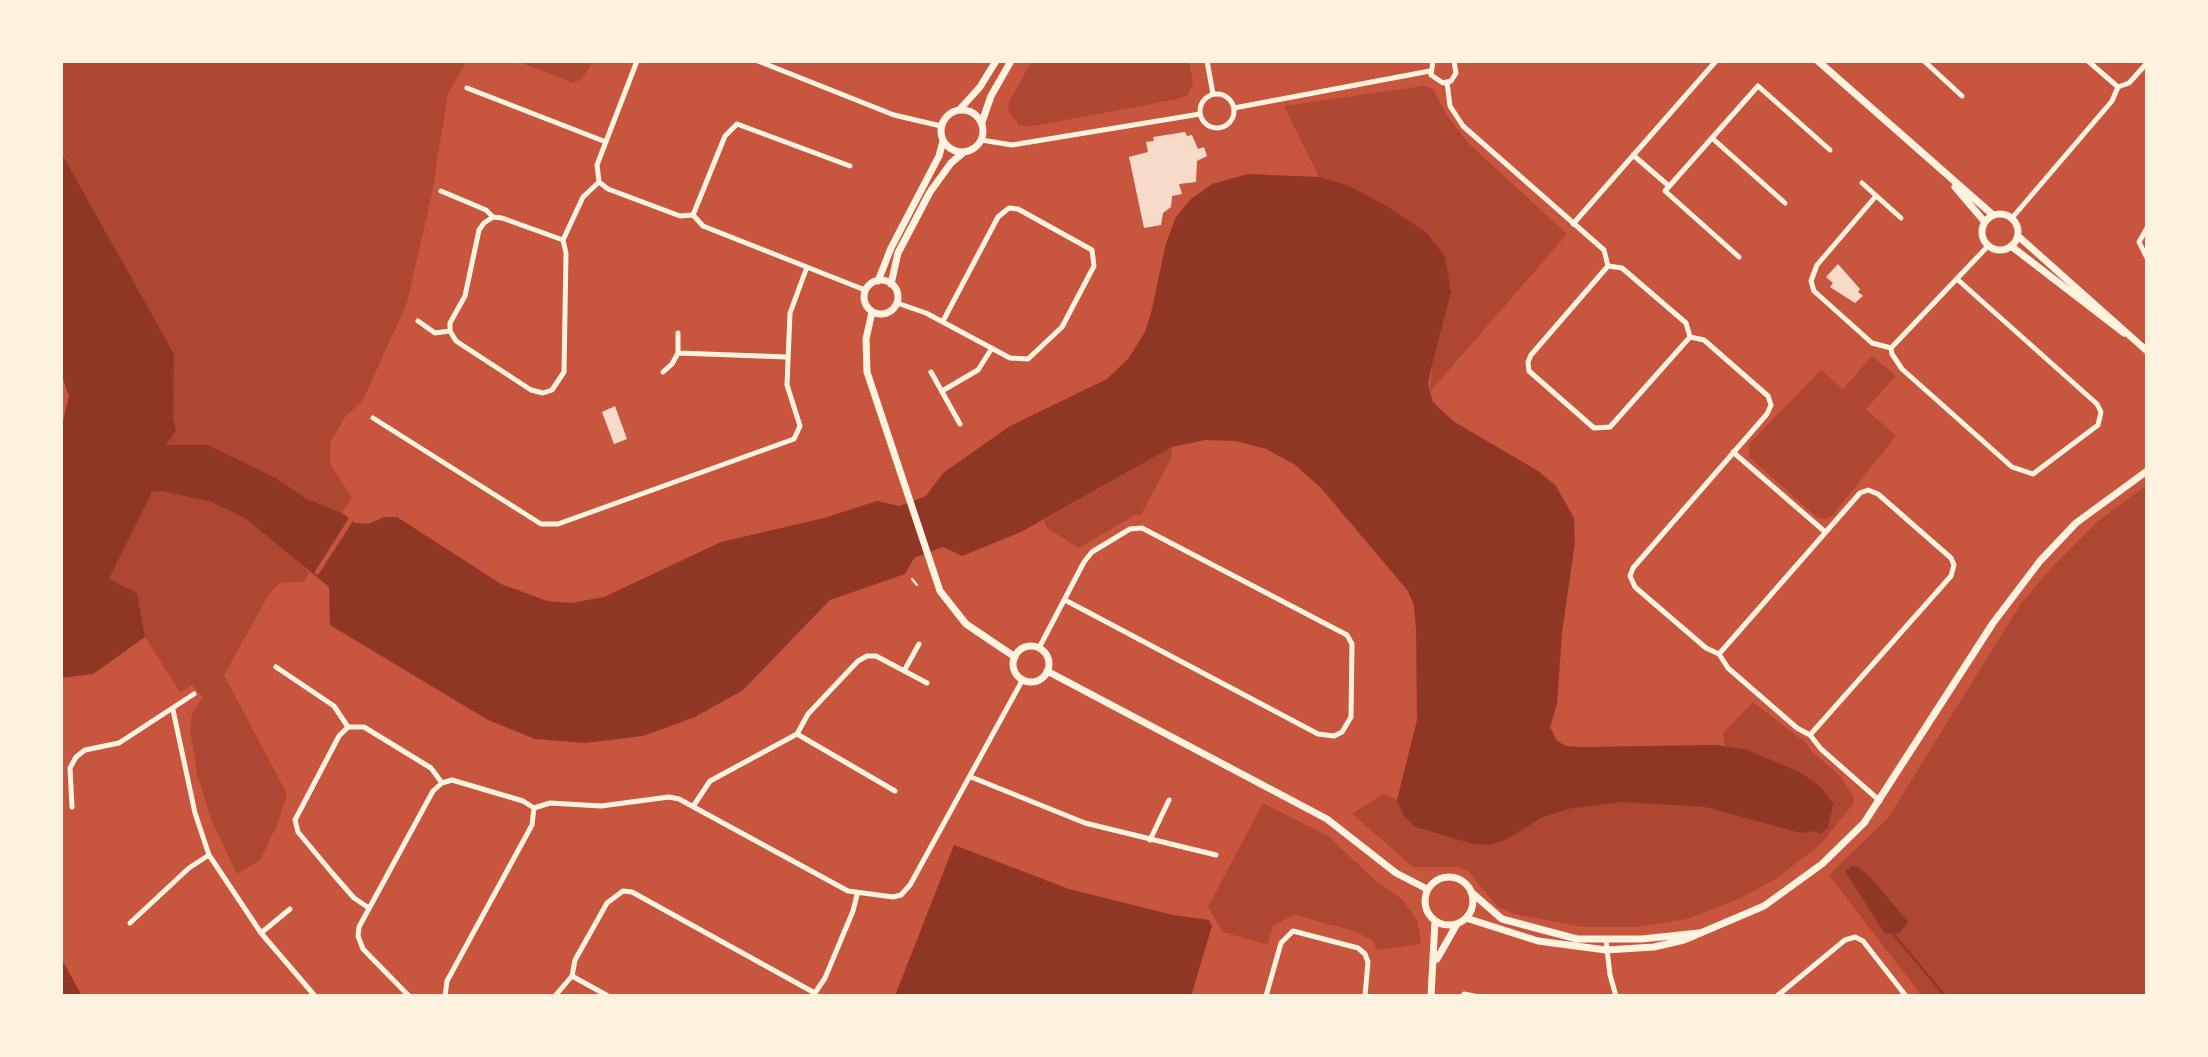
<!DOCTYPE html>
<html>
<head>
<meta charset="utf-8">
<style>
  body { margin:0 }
  #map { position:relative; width:2208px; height:1057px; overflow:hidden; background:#c8553d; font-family:Jost,sans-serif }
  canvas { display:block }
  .frame { position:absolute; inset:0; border:63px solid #fff3e0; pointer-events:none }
</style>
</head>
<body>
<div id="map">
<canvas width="2208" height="1057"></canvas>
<div class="frame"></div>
</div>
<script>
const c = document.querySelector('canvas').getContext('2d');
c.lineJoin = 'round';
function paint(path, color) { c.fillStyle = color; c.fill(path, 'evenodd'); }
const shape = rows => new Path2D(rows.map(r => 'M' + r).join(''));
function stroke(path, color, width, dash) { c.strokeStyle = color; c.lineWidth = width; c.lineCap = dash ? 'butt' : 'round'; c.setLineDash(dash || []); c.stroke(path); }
paint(shape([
  [61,61,467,61,448,93,432,193,407,303,363,400,345,417,330,443,330,463,352,498,342,513,307,499,276,478,208,445,165,445,176,431,173,416,174,354,61,152],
  [517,61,593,61,582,79,573,83],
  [1032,61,1189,61,1193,83,1188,95,1178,99,1029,127,1019,125,1008,111,1009,102],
  [1423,86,1433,89,1446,114,1468,143,1567,234,1430,392,1433,353,1444,320,1426,232,1387,206,1347,185,1319,177,1284,106],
  [1872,356,1896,376,1866,409,1896,436,1832,516,1826,519,1818,518,1749,457,1749,444,1821,370,1843,389],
  [1172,447,1171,458,1141,515,1135,515,1079,548,1047,528,1044,520],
  [2147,485,2147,996,1922,996,1829,875,1888,818,2020,605,2053,566,2097,522],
  [162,491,211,502,245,518,274,539,309,572,304,582,279,583,268,596,224,675,287,794,277,825,260,860,237,874,211,819,197,773,190,730,192,714,203,697,192,685,180,692,145,637,137,593,109,579,152,492],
  [1753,702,1806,743,1812,752,1841,777,1854,798,1853,804,1820,845,1774,880,1738,899,1687,919,1637,927,1584,927,1514,914,1498,907,1469,872,1460,867,1413,867,1352,814,1383,794,1397,800,1403,815,1415,827,1473,844,1508,839,1541,818,1568,809,1624,802,1665,803,1705,807,1748,817,1827,823,1831,814,1798,771,1745,749,1725,746,1723,733],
  [1263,803,1328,836,1376,881,1403,900,1417,920,1421,944,1377,950,1373,941,1354,931,1295,915,1273,925,1268,945,1223,932,1208,907]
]), '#ae4732');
paint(shape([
  [61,152,174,354,173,416,176,431,166,445,208,445,276,478,307,499,342,513,355,523,368,524,384,517,397,517,501,584,547,601,571,603,604,597,721,542,824,518,877,501,900,506,926,496,943,473,1010,426,1107,379,1128,359,1145,332,1152,309,1166,243,1176,217,1191,199,1212,184,1248,174,1319,177,1347,185,1387,206,1426,232,1445,257,1451,292,1430,373,1428,384,1433,402,1453,421,1538,471,1556,486,1574,518,1575,542,1562,633,1557,704,1550,727,1557,741,1566,746,1580,747,1715,745,1745,749,1798,771,1821,787,1833,804,1828,828,1820,834,1815,831,1801,833,1705,807,1624,802,1568,809,1541,818,1508,839,1490,845,1473,844,1415,827,1403,815,1397,800,1417,720,1416,628,1414,605,1408,591,1321,488,1294,464,1266,449,1236,441,1205,440,1172,447,1021,532,962,556,943,547,914,558,905,574,830,600,743,690,695,717,643,736,585,743,535,739,488,720,330,625,329,587,245,518,211,502,162,491,152,492,109,579,137,593,145,637,93,674,61,678,61,429,69,396,61,373],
  [954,845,1069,889,1173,915,1209,920,1212,926,1191,996,895,996],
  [1852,866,1858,867,1871,878,1908,922,1900,933,1885,934,1845,871],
  [61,958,82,996,61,996]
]), '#8f3625');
paint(shape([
  [349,518,353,521,318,575,314,573]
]), '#c8553d');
stroke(shape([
  [1891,931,1945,996]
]), '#8f3625', 2.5);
paint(shape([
  [1185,132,1187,136,1192,135,1198,149,1204,147,1207,156,1197,161,1196,182,1179,184,1182,194,1172,196,1171,207,1163,213,1161,225,1144,228,1129,157,1148,152,1146,142,1154,141,1153,137],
  [1838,264,1860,289,1858,292,1863,296,1855,303,1830,287,1833,283,1826,277],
  [615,406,627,439,614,444,602,412]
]), '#f7dbc8');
stroke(shape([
  [912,579,917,585]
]), '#fff3e0', 2);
stroke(shape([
  [637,61,597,165,599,182,608,189,680,216,693,215,703,226,865,290],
  [758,61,894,115,941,126],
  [1207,61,1213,94],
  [1433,61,1431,75,1443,83,1451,81,1456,73,1454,61],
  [1924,61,1962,96],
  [2088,61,2118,87],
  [1447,82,1450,106,1463,126,1604,250,1608,266,1622,268,1686,323,1690,337,1704,340,1768,396,1771,405,1767,414,1633,568,1630,576,1635,587,1706,648,1719,654,1728,668,1797,728,1810,735,1821,749,1880,801],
  [467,88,606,142],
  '1200 111a17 17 0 1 1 34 0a17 17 0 1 1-34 0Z',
  [1234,108,1430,71],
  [1712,138,1785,203],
  [981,140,1012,145,1200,114],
  [1633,155,1669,186],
  [1862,183,1901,218],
  [441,191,486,210,493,217],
  [1876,196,1817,265,1811,281,1814,291,1872,343,1891,348],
  [693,215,725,136,737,124,850,166],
  [2012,218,2112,101,2118,87,2129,83,2147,63],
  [1573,224,1716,61],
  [2147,228,2139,242,2147,258],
  [563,240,502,218,493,217,484,223,479,230,465,296,450,323,450,331,456,341,531,390,543,393,552,390,564,372,566,253,563,240,583,197,599,182],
  [1739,257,1665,191,1758,86,1830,150],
  [1608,266,1531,355,1528,362,1529,371,1594,428,1610,427,1690,337],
  [1957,279,2097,404,2101,412,2098,425,2033,474,2012,467,1902,369,1892,354,1891,348,1988,246],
  [897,303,926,313,1010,358,1028,359,1062,327,1094,266,1092,250,1018,209,1009,208,998,217,943,321],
  [418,321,435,333,450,331],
  [678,353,787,357],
  [663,372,672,364,678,353,678,333],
  [931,372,960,424],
  [942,391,978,370,992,348],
  [373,418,541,524,558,524,794,439,800,426,787,385,790,313,807,267],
  [1733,452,1824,531],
  [1039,648,1084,562,1092,552,1130,529,1142,528,1347,635,1352,644,1351,717,1342,732,1334,736,1318,734,1065,600],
  [1719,654,1860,493,1868,490,1878,494,1951,558,1954,565,1951,576,1810,735],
  [276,667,334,706,348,727],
  [904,671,919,644],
  [173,710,195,813,209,855,261,933,315,996],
  [797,734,895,791],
  [971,777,1085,823,1216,855],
  [694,805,710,781,797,734,808,714,858,661,867,656,876,656,927,683],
  [72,807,70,768,76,757,85,750,119,743,194,694],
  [1150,840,1169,800],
  [369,908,354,898,333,874,298,832,295,820,339,736,348,727,364,727,431,768,442,783],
  [130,923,189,868,209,855],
  [261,933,290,909],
  [1606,941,1610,975,1616,996],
  [572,976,608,996],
  [1464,994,1474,996],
  [409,996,363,949,358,936,359,927,433,791,442,783,452,780,523,801,534,808,550,803,601,806,669,797,679,799,848,891,893,897,901,895,910,885,1023,679],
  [445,996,447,981,532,825,534,808],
  [555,996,572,976,575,960,607,903,623,891,632,892,813,992],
  [813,996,825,978,853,911,857,895],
  [1266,996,1281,943,1293,931,1358,948,1365,954,1368,962,1365,996],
  [1777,996,1845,940,1855,937,1863,941,1906,996]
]), '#fff3e0', 5);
stroke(shape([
  [1818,61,1993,215],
  [960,109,980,87,996,61],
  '941 131a21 21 0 1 1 42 0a21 21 0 1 1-42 0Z',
  [982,122,991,96,1011,61],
  [1955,187,1984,221],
  '1982 232a18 18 0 1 1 36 0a18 18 0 1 1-36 0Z',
  [2018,236,2147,351],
  [2011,246,2124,333],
  '864 297a17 17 0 1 1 34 0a17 17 0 1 1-34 0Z',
  [878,281,891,248,939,156,943,141],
  [891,284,898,253,930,192,951,163,964,152],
  [872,312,866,339,867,372,940,591,966,624,1015,657],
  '1013 664a18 18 0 1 1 36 0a18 18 0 1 1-36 0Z',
  [1047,671,1327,819,1396,873,1427,889],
  '1425 901a24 24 0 1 1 48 0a24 24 0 1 1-48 0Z',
  [1471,892,1502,919,1577,939,1642,939,1699,933],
  [1466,918,1538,941,1606,950,1654,947,1684,940,1764,906,1822,864,1864,823,1993,623,2040,561,2076,523,2147,471],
  [1437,959,1457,924],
  [1431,996,1435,921]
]), '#fff3e0', 7);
</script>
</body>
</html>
